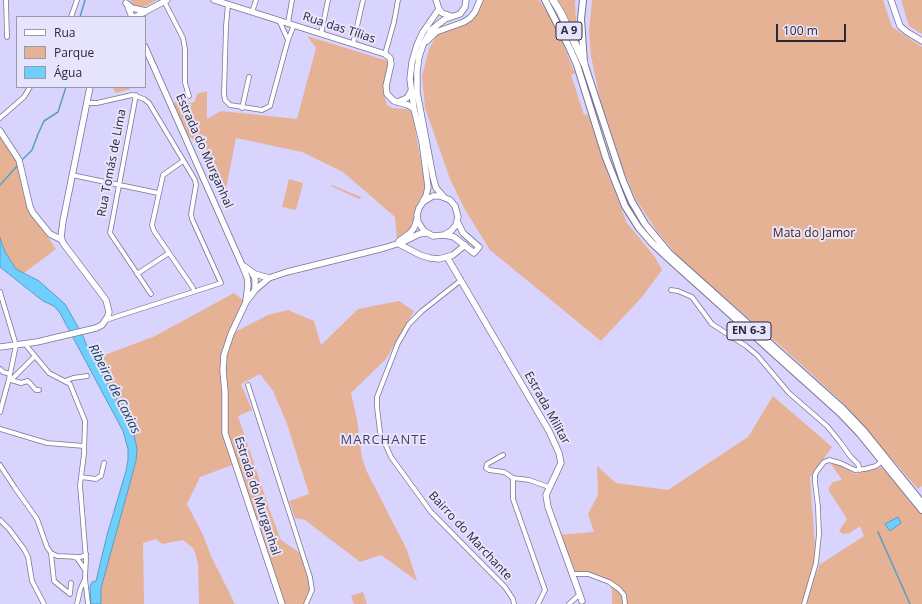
<!DOCTYPE html>
<html>
<head>
<meta charset="utf-8">
<style>
  body { margin:0 }
  #map { position:relative; width:922px; height:604px; overflow:hidden; background:#d9d4fd; font-family:"Open Sans",sans-serif }
  canvas { display:block }
  .legend { position:absolute; left:16px; top:16px; width:130px; height:72px; box-sizing:border-box; background:#e7e4fd; border:1px solid #9b99ae; margin:0; padding:5px 7px; list-style:none; font-size:12px; color:#2a2837 }
  .legend li { display:flex; align-items:center; gap:8px; height:20px }
  .legend b { width:20px; border:1px solid #9b99ae }
  .scale { position:absolute; left:776px; top:24px; width:70px; height:18px; box-sizing:border-box; border:2px solid #2a2837; border-top:0; padding-left:5px; font-size:12px; line-height:14px; white-space:nowrap; color:#2a2837; -webkit-text-stroke:3px #e7e4fd; paint-order:stroke }
</style>
</head>
<body>
<div id="map">
<canvas width="922" height="604"></canvas>
<ul class="legend">
<li><b style="height:5px;background:#fff"></b>Rua</li>
<li><b style="height:11px;background:#e6b295"></b>Parque</li>
<li><b style="height:11px;background:#6ecffd"></b>Água</li>
</ul>
<div class="scale">100 m</div>
</div>
<script>
const c = document.querySelector('canvas').getContext('2d');
c.lineJoin = 'round';
function paint(path, color) { c.fillStyle = color; c.fill(path, 'evenodd'); }
const shape = rows => new Path2D(rows.map(r => 'M' + r).join(''));
function stroke(path, color, width, dash) { c.strokeStyle = color; c.lineWidth = width; c.lineCap = dash ? 'butt' : 'round'; c.setLineDash(dash || []); c.stroke(path); }
function write(font, color, halo, rows, align = 'center') {
  c.font = font + ' "Open Sans",sans-serif'; c.lineWidth = 4; c.setLineDash([]); c.textBaseline = 'middle'; c.strokeStyle = halo; c.fillStyle = color; for (const [text, x, y, turn = 0] of rows) {
    c.save(); c.translate(x, y); c.rotate((+turn || 0) * Math.PI / 180); c.textAlign = isNaN(turn) ? turn : align; if (halo) c.strokeText(text, 0, 0); c.fillText(text, 0, 0); c.restore();
  }
}
paint(shape([
  [130,0,157,0,146,6,139,7,134,5],
  [483,0,539,0,555,24,575,74,571,75,584,115,588,114,608,175,627,223,655,257,662,270,642,297,601,341,490,250,464,208,450,179,425,108,422,76,429,49,438,33,466,17],
  [556,0,576,0,575,2,577,37],
  [592,0,883,0,892,27,922,47,922,486,918,489,843,403,783,348,680,259,657,231,636,200,625,174,600,99,591,56,589,32],
  [901,0,922,0,922,34,909,26],
  [307,36,388,61,389,67,383,91,387,105,392,108,406,109,412,112,426,190,417,204,413,227,406,235,397,240,395,217,343,172,302,152,236,138,226,189,205,147,189,137,173,103,184,99,187,102,192,103,195,101,197,94,207,91,207,119,221,111,297,119,316,48],
  [112,87,129,87,130,89,116,93],
  [0,135,18,160,29,209,56,249,24,273,16,269,10,260,5,252,0,238],
  [289,179,303,183,296,210,282,207],
  [332,185,361,197,359,199,331,186],
  [234,293,246,302,231,334,268,315,288,310,314,321,321,345,358,309,399,301,414,311,386,359,351,393,357,419,362,458,367,472,407,550,417,581,381,555,360,562,305,520,295,518,289,501,309,494,287,424,273,391,260,374,241,384,252,410,238,416,270,511,281,540,303,555,312,590,306,604,282,604,226,439,232,465,200,477,187,504,203,535,211,556,235,604,199,604,198,564,194,549,183,540,162,544,156,539,143,543,144,604,102,604,100,596,101,588,136,461,137,449,134,434,129,423,96,360,102,356,155,336],
  [773,396,832,447,810,478,817,574,819,565,864,536,860,526,850,533,843,534,839,531,847,519,829,491,829,488,833,482,842,480,831,464,835,463,856,474,881,467,907,495,922,514,922,604,612,604,612,590,609,582,588,574,572,574,558,535,594,532,588,514,598,495,597,466,616,483,668,490,748,437],
  [363,592,367,604,354,604,351,596]
]), '#e6b295');
const water = shape([
  [0,238,5,252,16,269,39,281,65,304,83,336,89,351,92,352,96,360,134,434,137,449,136,461,101,588,101,604,91,604,90,587,92,582,96,581,107,535,126,471,128,460,128,449,123,431,60,313,54,306,43,301,0,267,0,238],
  [898,517,901,523,890,531,885,524,898,517]
]);
paint(water, '#6ecffd');
stroke(water, '#5a9dc2', 1);
stroke(shape([
  [80,17,85,0],
  [23,159,32,150,38,134,44,121,58,112,66,87],
  [0,185,17,166],
  [878,532,910,604]
]), '#5a9dc2', 1.5);
const street = shape([
  [6,0,7,37],
  [164,1,183,38,185,49,185,83,189,96],
  [228,4,226,26,224,94,225,100,230,105,262,110,270,106,288,40,279,20],
  [252,12,256,0],
  [71,17,77,0],
  [288,23,292,0],
  [321,34,328,0],
  [288,40,294,25],
  [353,44,363,0],
  [385,54,394,22,398,0],
  [136,95,110,233,151,294],
  [87,103,97,103,132,95,144,99,149,103,195,180,196,185,191,214,192,219,221,283,106,320],
  [242,108,249,77],
  [0,118,24,97,30,87],
  [183,161,163,175,152,225,154,231,193,288],
  [72,175,158,193],
  [137,274,169,253],
  [460,281,422,311,409,324,398,343,377,397,377,407,380,432,391,457,431,512,505,587,513,599,514,604],
  [671,290,678,291,692,297,712,324,746,346,757,355,789,393,827,426,840,442,850,456,858,464,860,470],
  [0,292,16,345,9,379,0,412],
  [25,344,49,373,70,384,85,421,84,454,80,485,86,559,85,578,88,604],
  [0,369,3,372,10,374],
  [9,379,11,380,35,356],
  [11,380,21,383,28,381,36,390,39,390],
  [65,381,73,378,87,376],
  [248,385,310,577,312,590,306,604],
  [0,429,47,443,84,446],
  [503,455,487,464,486,468,489,470,504,472,513,478,529,480,549,487],
  [0,465,15,488,37,519,47,547,51,553,57,556,80,557,84,556,86,554],
  [81,477,96,479,99,477,101,476,104,463],
  [513,478,513,499,545,590,538,604],
  [0,520,9,529,24,549,28,557,32,581,44,604],
  [51,553,54,581,70,594,71,583],
  [74,557,77,558,85,570],
  [573,574,588,574,609,582,619,589,624,595,625,604],
  [77,604,80,590,85,579],
  [569,604,580,594],
  [804,604,816,563,819,534,818,507,815,482,815,475,817,471,824,462,829,460,840,463,855,470,865,469,876,466,882,461]
]);
const secondary = shape([
  [214,0,385,54,390,58,391,64,386,86,387,94,394,101,408,105,414,109],
  [436,0,439,9,442,13,451,16],
  [891,0,900,26,907,32,922,41],
  [126,3,132,8,146,11,145,12],
  [127,4,132,17],
  [135,17,167,0],
  [427,41,436,32,464,22,470,18,475,12,480,0],
  [145,47,242,265,247,277,248,285,246,300],
  [398,102,407,98,411,91],
  [0,131,19,160,30,207,33,213,50,234,62,240],
  [444,197,436,188,433,177,417,92,417,71,419,57,423,45,431,30,445,19,460,14,465,7,466,0],
  [423,201,426,196,428,187,422,142,414,109,410,79,412,62,417,45,423,32,439,9],
  [444,235,451,231,456,225,458,217,455,206,450,200,440,196,433,196,423,202,419,208,417,215,418,222,424,231,433,236,444,235,454,237,474,253,479,247,463,233,457,221],
  [399,241,410,233,414,228,417,219],
  [399,244,420,255,430,258,439,259,453,255,465,245],
  [447,257,549,431,559,453,561,463,546,495,548,507,582,601],
  [244,266,255,274,269,278],
  [252,273,255,278,255,290],
  [0,347,37,342,96,328,102,325,108,316,109,312,106,300,63,243,61,237,63,221,90,87],
  [282,604,225,433,225,392,223,371,224,355,231,334,246,302,255,290,269,278,287,272,384,248,403,242,419,234,426,233]
]);
const primary = shape([
  [545,0,569,47,577,65,606,158,625,206,639,228,652,243,667,257,840,413,860,434,922,510],
  [583,0,581,19,584,63,623,181,632,202,645,224,669,253,843,409,863,430,922,503]
]);
const highway = shape([
  [553,0,561,13,584,63]
]);
stroke(street, '#787398', 5.5);
stroke(secondary, '#787398', 7);
stroke(primary, '#787398', 8);
stroke(highway, '#787398', 8);
stroke(street, '#fff', 4);
stroke(secondary, '#fff', 5.5);
stroke(primary, '#fff', 6);
stroke(highway, '#fff', 7);
for (const [x, y, w] of [
  [569,31,26],
  [749,331,44]
]) { const box = new Path2D(); box.roundRect(x - w / 2, y - 9, w, 18, 3); c.fillStyle = '#e7e4fd'; c.fill(box); stroke(box, '#2a2837', 1); }
write('bold 11px', '#2a2837', null, [
  ["A 9",569,31],
  ["EN 6-3",749,331]
]);
write('12px', '#2a2837', '#e7e4fd', [
  ["Rua das Tílias",339,28,18],
  ["Estrada do Murganhal",204,151,66],
  ["Rua Tomás de Lima",112,163,-79],
  ["Estrada Militar",547,408,61],
  ["Estrada do Murganhal",257,496,72],
  ["Bairro do Marchante",470,536,47]
]);
write('12px', '#462612', '#e7e4fd', [
  ["Mata do Jamor",814,234]
]);
write('italic 13px', '#174154', '#e7e4fd', [
  ["Ribeira de Caxias",114,389,63]
]);
c.letterSpacing = '1px';
write('13px', '#443f60', '#e7e4fd', [
  ["MARCHANTE",384,440]
]);
c.letterSpacing = '0px';
</script>
</body>
</html>
